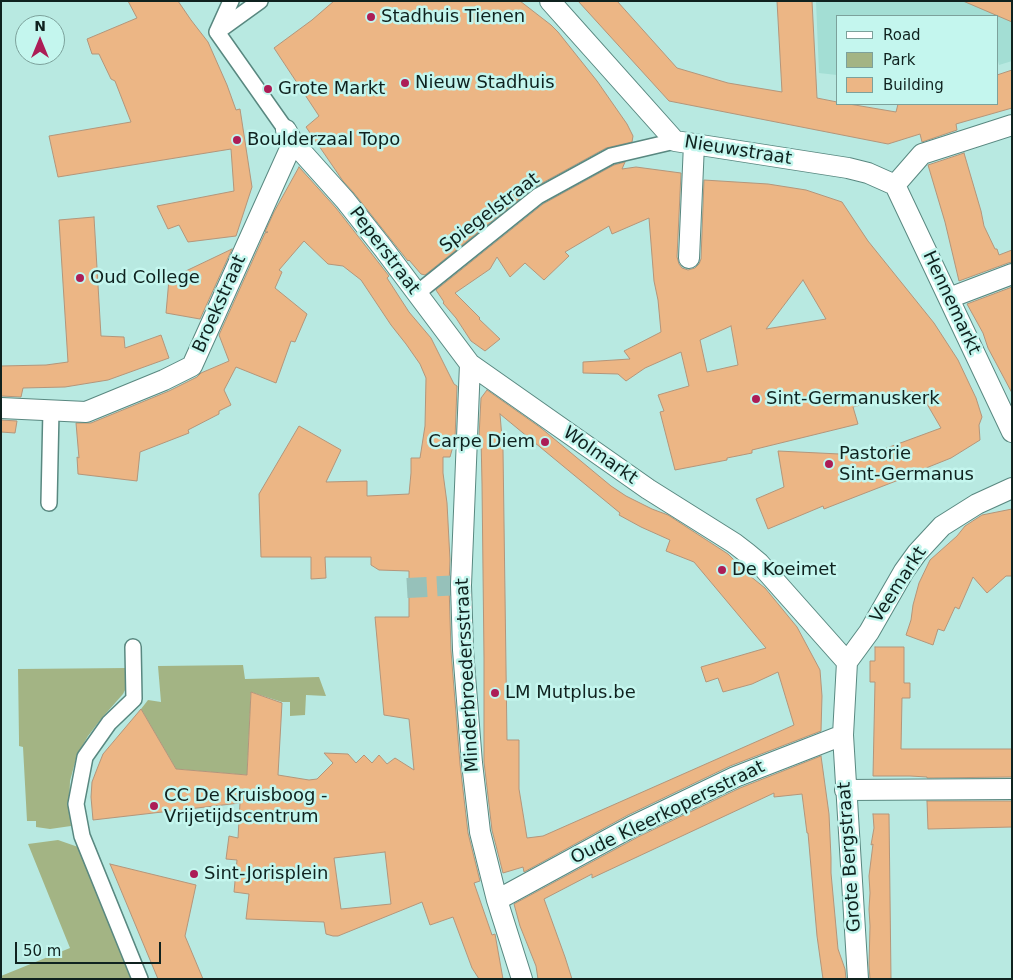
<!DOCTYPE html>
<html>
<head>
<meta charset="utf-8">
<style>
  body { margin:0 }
  #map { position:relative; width:1013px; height:980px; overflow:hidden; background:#b8e9e1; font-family:"DejaVu Sans",sans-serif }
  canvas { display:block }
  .frame { position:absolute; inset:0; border:2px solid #0f221f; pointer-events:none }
  .legend { position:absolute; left:836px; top:15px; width:162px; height:90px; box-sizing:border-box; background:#c4f6ee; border:1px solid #7ca19b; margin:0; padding:6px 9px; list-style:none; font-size:15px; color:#0f221f }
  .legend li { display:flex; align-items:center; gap:10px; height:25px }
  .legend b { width:25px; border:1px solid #7ca19b }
  .north { position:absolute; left:15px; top:15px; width:50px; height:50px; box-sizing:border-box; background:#c4f6ee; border:1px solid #7ca19b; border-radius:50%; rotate:0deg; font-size:14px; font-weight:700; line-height:20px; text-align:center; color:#0f221f }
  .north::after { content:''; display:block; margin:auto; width:18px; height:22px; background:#ac1d56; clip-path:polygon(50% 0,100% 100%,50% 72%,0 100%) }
  .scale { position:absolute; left:15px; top:942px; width:146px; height:22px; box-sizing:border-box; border:2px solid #0f221f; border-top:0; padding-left:6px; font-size:15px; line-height:18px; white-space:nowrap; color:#0f221f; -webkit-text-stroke:4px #c4f6ee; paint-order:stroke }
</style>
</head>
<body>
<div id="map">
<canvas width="1013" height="980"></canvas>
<div class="frame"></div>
<ul class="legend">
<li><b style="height:6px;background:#fff"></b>Road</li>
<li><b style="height:14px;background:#a3b484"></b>Park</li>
<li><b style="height:14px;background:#ecb685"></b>Building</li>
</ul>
<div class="north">N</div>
<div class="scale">50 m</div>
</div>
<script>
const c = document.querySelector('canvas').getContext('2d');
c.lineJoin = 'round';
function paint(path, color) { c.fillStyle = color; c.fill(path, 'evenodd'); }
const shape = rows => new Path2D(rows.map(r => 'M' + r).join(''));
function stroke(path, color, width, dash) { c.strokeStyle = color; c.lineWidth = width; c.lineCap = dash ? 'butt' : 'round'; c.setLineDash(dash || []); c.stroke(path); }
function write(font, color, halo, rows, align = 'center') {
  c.font = font + ' "DejaVu Sans",sans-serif'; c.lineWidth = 5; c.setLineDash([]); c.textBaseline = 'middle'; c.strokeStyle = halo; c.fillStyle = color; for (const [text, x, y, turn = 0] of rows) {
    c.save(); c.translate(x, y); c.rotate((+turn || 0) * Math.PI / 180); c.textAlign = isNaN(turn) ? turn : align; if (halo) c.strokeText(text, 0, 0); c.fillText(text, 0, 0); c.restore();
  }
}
paint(shape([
  [816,1,1012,1,1012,61,999,65,997,57,997,16,837,16,837,75,819,73]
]), '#a3ded4');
paint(shape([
  [243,665,245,679,319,677,326,696,306,695,305,715,290,716,290,702,282,702,251,692,247,775,176,769,141,709,148,700,161,702,158,666],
  [128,668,126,688,123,694,101,719,88,736,77,755,70,781,69,807,71,826,50,829,36,827,36,821,27,821,23,747,19,746,19,739,18,669],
  [58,840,81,848,132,979,1,979,1,976,70,948,28,844]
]), '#a3b484');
const building = shape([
  [128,1,178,1,191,20,208,42,227,85,236,110,240,109,252,187,236,236,188,242,179,225,168,229,157,206,234,191,231,149,58,177,49,136,131,122,115,81,111,79,99,54,92,54,87,39,137,18,128,1],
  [334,1,520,1,551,25,558,32,597,81,627,124,633,136,632,142,606,148,533,188,425,275,421,274,409,260,408,261,354,193,343,181,306,127,319,116,274,48,312,20,334,1],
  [578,1,617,1,677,68,728,83,782,92,777,1,812,1,817,98,837,102,837,104,849,104,896,112,898,104,997,104,997,75,1012,70,1012,108,956,124,957,130,922,142,920,134,888,144,669,101,578,1],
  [963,1,1012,1,1012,22,963,1],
  [964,153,981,211,984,226,995,249,997,249,999,255,1012,250,1012,262,1008,263,959,281,945,222,928,165,964,153],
  [625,162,622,169,636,167,681,173,677,257,679,264,682,268,688,270,695,268,699,264,701,259,704,180,768,184,806,190,842,202,868,241,934,323,958,360,976,398,982,417,979,425,980,440,951,458,926,468,896,481,824,509,823,506,768,529,756,499,784,487,778,451,860,455,875,451,876,452,941,428,920,392,914,394,912,391,853,407,858,424,752,450,752,453,727,458,727,460,675,470,660,412,664,411,658,395,689,386,681,352,645,368,626,381,618,374,583,373,583,362,630,359,624,351,661,332,658,300,654,281,649,218,612,234,609,226,565,252,569,256,544,280,525,263,510,277,497,257,490,269,455,293,480,318,479,319,500,339,485,351,471,341,456,318,443,303,444,302,436,290,543,204,614,165,625,162],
  [803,280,826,319,766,329,803,280],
  [731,326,738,365,707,372,700,340,731,326],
  [299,167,336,208,389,276,387,278,409,312,431,338,454,384,457,386,455,439,450,457,443,457,443,473,447,503,450,560,449,585,451,651,460,764,468,833,480,881,474,883,492,935,495,934,503,979,479,979,472,968,453,917,430,925,422,902,338,936,333,936,326,934,324,922,246,919,249,894,234,892,237,860,226,859,229,836,238,838,240,803,93,820,91,797,92,782,97,769,103,754,141,709,176,769,247,775,251,692,282,703,278,775,309,780,317,779,333,763,324,753,348,754,356,763,364,755,372,763,379,755,387,764,395,758,414,770,409,719,384,715,375,617,409,617,409,571,379,570,371,565,371,557,325,557,326,578,311,579,311,557,261,557,259,494,299,426,341,450,326,482,367,481,367,496,409,494,411,473,411,458,420,458,425,426,426,378,420,364,406,344,391,325,361,280,343,266,328,264,304,241,279,270,282,272,275,288,307,314,295,342,291,341,276,383,236,367,224,390,231,405,219,411,219,414,188,430,189,433,140,452,137,481,78,474,77,457,79,458,76,423,91,423,169,391,197,377,201,373,229,361,219,335,265,233,268,232,265,232,274,212,299,167],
  [385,852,391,904,341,909,334,858,385,852],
  [94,217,101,336,124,337,125,348,161,335,169,358,108,380,65,387,23,388,21,397,1,396,1,366,46,365,68,362,59,220,94,217],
  [232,249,200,319,166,313,169,279,232,249],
  [1012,287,1012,393,988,348,983,333,967,304,1012,287],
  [487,390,541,428,611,486,626,496,652,509,668,515,728,554,750,576,765,588,797,627,820,670,822,696,821,731,730,766,628,815,524,872,523,867,503,873,492,830,484,762,484,658,482,484,481,437,479,437,481,398,487,390],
  [500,414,620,513,619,515,641,527,670,540,666,551,694,562,766,648,701,667,706,682,718,678,723,692,752,684,778,672,794,725,543,836,527,838,519,789,519,740,507,740,503,450,500,414],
  [1,420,17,421,15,433,1,432,1,420],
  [1012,509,1012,576,1006,576,987,593,973,577,959,609,955,607,944,631,938,629,933,645,906,635,911,620,913,605,919,583,930,560,957,536,965,526,982,515,1012,509],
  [875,647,904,647,904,683,910,683,910,698,902,698,901,749,1012,749,1012,777,927,778,927,777,910,776,873,776,875,682,870,682,870,661,875,661,875,647],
  [821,756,829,814,831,858,831,873,838,949,845,969,846,979,823,979,817,936,808,833,807,833,802,794,774,797,774,793,592,878,592,874,544,899,565,957,572,979,538,979,536,966,520,926,514,904,638,837,740,788,821,756],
  [927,801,1012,801,1012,827,928,829,927,801],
  [873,814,889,814,891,979,870,979,869,965,870,926,869,909,870,893,869,876,873,844,871,845,874,828,873,814],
  [110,864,196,885,185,936,203,979,158,979,110,864]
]);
paint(building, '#ecb685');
stroke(building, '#b3957a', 1);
stroke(shape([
  [407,588,461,585]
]), '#96c1ba', 20, [20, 10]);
const pedestrian = shape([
  [217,32,286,130],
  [217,32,260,1],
  [217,32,231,1],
  [416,294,538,196,611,156,675,141],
  [49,503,51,410],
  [133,647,134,699,109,723,85,757,76,804,82,836,140,979]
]);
const minor = shape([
  [550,1,675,141,848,168,868,173,895,185],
  [286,130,293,142,345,200,383,248,470,364,648,489,734,543,747,553,759,563,847,662],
  [895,185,1012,432],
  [895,185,922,154,1012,125],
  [689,258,694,144],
  [949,298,1012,274],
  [470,364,461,585,463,650,472,763,480,832,497,900,522,979],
  [1,408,86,412,164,380,192,366,293,142],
  [845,790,1012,789],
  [497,900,633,826,735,777,843,735],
  [858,979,843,735,847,662,869,632,904,571,917,553,942,526,977,504,1012,488]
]);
stroke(pedestrian, '#598880', 18);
stroke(minor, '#598880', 22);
stroke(pedestrian, '#fff', 15);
stroke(minor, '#fff', 20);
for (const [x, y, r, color] of [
  [371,17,5,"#ac1d56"],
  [405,83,5,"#ac1d56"],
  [268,89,5,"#ac1d56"],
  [237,140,5,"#ac1d56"],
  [80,278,5,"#ac1d56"],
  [756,399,5,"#ac1d56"],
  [545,442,5,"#ac1d56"],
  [829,464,5,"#ac1d56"],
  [722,570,5,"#ac1d56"],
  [495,693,5,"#ac1d56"],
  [154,806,5,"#ac1d56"],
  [194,874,5,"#ac1d56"]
]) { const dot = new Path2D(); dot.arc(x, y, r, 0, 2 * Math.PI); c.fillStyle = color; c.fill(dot); stroke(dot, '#c4f6ee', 2); }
write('18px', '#0f221f', '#c4f6ee', [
  ["Stadhuis Tienen",381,17],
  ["Nieuw Stadhuis",415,83],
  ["Grote Markt",278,89],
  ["Boulderzaal Topo",247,140],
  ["Oud College",90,278],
  ["Sint-Germanuskerk",766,399],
  ["Carpe Diem",535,442,"right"],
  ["Pastorie",839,454],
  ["Sint-Germanus",839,475],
  ["De Koeimet",732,570],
  ["LM Mutplus.be",505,693],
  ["CC De Kruisboog -",164,796],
  ["Vrijetijdscentrum",164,817],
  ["Sint-Jorisplein",204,874]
], 'left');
write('18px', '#0f221f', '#c4f6ee', [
  ["Nieuwstraat",738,151,9],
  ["Spiegelstraat",490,213,-37],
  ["Peperstraat",384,251,53],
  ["Hennemarkt",951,303,65],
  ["Broekstraat",220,304,-66],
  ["Wolmarkt",600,456,35],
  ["Veemarkt",899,585,-57],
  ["Minderbroedersstraat",468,675,-93],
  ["Oude Kleerkopersstraat",668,813,-26],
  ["Grote Bergstraat",850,857,-94]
]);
</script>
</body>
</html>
